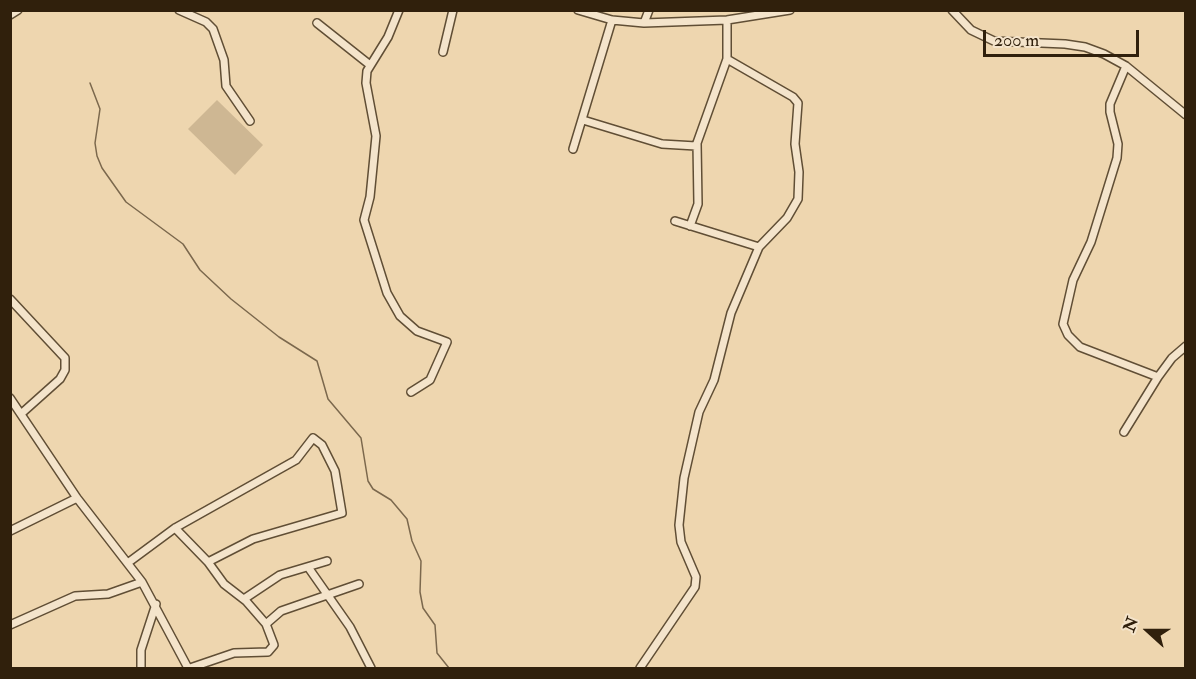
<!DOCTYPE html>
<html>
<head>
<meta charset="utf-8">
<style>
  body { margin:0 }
  #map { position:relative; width:1196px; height:679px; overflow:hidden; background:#eed6af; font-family:"IM FELL Double Pica",serif }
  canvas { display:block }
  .frame { position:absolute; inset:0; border:12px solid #30200c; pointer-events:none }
  .north { position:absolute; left:1118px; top:601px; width:60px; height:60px; -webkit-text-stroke:4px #f4e4cb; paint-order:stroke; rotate:291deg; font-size:16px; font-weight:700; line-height:24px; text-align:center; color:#30200c }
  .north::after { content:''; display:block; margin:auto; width:21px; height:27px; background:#30200c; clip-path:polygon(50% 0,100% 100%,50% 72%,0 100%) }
  .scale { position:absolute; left:983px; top:30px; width:156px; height:27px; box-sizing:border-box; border:3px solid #30200c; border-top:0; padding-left:8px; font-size:18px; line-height:21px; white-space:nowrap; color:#30200c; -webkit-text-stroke:4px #f4e4cb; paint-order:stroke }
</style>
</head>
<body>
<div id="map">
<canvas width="1196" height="679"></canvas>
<div class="frame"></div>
<div class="north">N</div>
<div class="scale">200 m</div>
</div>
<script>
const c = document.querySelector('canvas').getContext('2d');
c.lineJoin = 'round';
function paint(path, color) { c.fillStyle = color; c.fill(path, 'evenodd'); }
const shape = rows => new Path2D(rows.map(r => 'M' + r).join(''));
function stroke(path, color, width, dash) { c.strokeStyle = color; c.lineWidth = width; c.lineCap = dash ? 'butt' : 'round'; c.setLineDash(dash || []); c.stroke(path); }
paint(shape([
  [217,100,263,145,235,175,188,129]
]), '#ceb793');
stroke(shape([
  [90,83,100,109,95,143,97,156,102,168,126,202,183,244,200,270,231,299,279,337,317,361,328,399,361,438,368,481,373,489,391,500,407,519,412,541,421,561,420,592,423,608,435,625,437,653,449,668]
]), '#7b684d', 1.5);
const minor = shape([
  [179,10,206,22,213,29,224,60,226,86,250,121],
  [399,10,388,37,367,71,366,83,376,136,370,197,364,220,387,293,400,316,417,331,447,342,430,380,411,392],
  [578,10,612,20,644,23,727,20,790,10],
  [952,10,971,30,994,41,1065,44,1085,47,1104,54,1126,66,1186,115],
  [10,15,18,10],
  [317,23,370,65],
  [644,23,649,10],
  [443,52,453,10],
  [1126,66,1110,104,1110,112,1118,144,1117,158,1091,242,1073,280,1063,324,1068,335,1080,347,1158,377],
  [583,120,662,144,696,146],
  [573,149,612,20],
  [675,221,759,247],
  [690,226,698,204,697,143,727,59,727,20],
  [10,299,65,358,65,370,60,379,22,413],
  [10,398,77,498,142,582,188,668],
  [1124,432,1158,377,1172,358,1186,346],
  [175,528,208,562,224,584,246,601,266,624,274,645,268,652,234,653,190,668],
  [10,531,77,498],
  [129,562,175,528,296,460,313,438,322,445,335,471,342,513,253,539,208,562],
  [308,567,350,627,371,668],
  [244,599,280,575,327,561],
  [266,624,281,611,359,584],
  [10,625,75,596,108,594,142,582],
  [141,668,141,650,156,604],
  [640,668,695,587,696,577,681,542,679,525,684,478,699,412,714,380,731,313,759,247,787,218,798,199,799,172,795,144,798,103,793,97,727,59]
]);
stroke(minor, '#604e35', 10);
stroke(minor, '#f4e4cb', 7);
</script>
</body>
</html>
